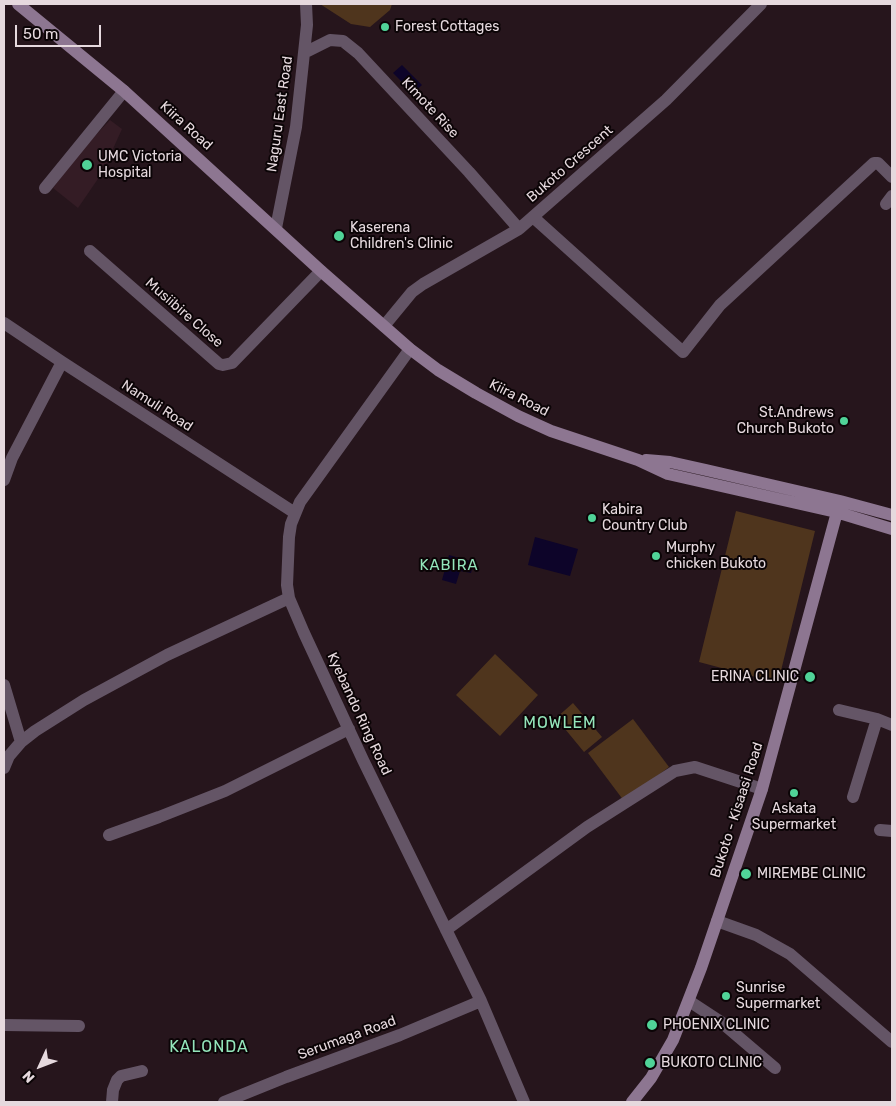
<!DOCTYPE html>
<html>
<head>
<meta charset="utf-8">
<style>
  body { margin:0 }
  #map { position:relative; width:896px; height:1106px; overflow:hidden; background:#26151c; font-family:Rubik,sans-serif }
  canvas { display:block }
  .frame { position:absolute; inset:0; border:5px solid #e6d9de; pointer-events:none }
  .north { position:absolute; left:15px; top:1041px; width:50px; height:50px; -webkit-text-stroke:4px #0b0406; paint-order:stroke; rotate:227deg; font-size:14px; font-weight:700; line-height:20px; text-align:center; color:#e6d9de }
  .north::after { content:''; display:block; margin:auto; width:18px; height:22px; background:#e6d9de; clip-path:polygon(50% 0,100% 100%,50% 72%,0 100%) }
  .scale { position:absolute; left:15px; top:25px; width:86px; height:22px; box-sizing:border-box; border:2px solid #e6d9de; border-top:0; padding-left:6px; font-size:15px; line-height:18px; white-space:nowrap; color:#e6d9de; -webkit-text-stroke:4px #0b0406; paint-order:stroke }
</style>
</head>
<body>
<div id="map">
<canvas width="896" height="1106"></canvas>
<div class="frame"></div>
<div class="north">N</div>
<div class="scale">50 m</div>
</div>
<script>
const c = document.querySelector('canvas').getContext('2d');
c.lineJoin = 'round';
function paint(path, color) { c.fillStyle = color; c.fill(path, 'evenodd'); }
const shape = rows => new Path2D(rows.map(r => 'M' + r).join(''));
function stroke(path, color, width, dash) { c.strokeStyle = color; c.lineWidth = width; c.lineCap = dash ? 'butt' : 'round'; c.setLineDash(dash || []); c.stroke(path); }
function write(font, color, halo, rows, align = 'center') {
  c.font = font + ' Rubik,sans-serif'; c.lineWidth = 4; c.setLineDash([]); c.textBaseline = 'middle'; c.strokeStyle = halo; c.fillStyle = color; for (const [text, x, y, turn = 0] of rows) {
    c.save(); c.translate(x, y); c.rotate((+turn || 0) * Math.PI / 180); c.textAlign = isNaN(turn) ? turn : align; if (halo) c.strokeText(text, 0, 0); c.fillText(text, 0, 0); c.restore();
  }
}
paint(shape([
  [110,120,122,129,102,173,78,208,53,188,75,157]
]), '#341c25');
paint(shape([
  [320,4,392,4,390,10,370,27,351,24],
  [736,511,815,531,778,683,699,662],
  [495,654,538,695,500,736,456,695],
  [573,703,602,737,584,752,556,718],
  [633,719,669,767,624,801,588,753]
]), '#4f351d');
paint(shape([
  [402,65,422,85,413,93,393,73],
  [535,537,578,549,570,576,528,565],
  [449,555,474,562,471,573,460,571,456,584,442,580]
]), '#0d0429');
stroke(shape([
  [304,53,330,40,343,41,358,53,469,172,519,229],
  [45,188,124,91],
  [886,204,892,196],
  [533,217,683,352,720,305,874,163,878,163,892,177],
  [276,228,296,127,307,25,306,4],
  [90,251,219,364,223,365,232,363,321,271],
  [4,323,62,362,295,513],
  [384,326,412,292,423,284,519,229,666,100,761,4],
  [410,349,300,502,291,524,289,537,287,585,289,598,304,633,363,760,481,1001,524,1102],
  [4,480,12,458,62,362],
  [4,685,21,742],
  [839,710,877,719,892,725],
  [4,768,9,756,21,742,35,731,84,700,167,655,289,598],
  [853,797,877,719],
  [880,830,892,831],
  [109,835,159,817,225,791,349,729],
  [717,921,756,935,790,954,892,1042],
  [446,930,587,827,675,771,695,767,762,789],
  [689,1001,721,1022,775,1068],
  [4,1025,79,1026],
  [112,1102,113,1090,117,1080,121,1076,142,1071],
  [224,1102,286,1077,400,1035,481,1001]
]), '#645566', 12);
stroke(shape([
  [18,4,124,91,321,271,410,349,438,370,476,393,518,416,551,431,638,460,668,474,836,512,892,529],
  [646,460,670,462,706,470,840,501,892,515],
  [632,1102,651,1078,673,1040,701,968,762,789,840,501]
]), '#8d7691', 12);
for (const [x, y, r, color] of [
  [385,27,5,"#50d398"],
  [87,165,6,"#50d398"],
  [339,236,6,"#50d398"],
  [844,421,5,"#50d398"],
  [592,518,5,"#50d398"],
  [656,556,5,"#50d398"],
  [810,677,6,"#50d398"],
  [794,793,5,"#50d398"],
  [746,874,6,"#50d398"],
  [726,996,5,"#50d398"],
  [652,1025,6,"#50d398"],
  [650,1063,6,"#50d398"]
]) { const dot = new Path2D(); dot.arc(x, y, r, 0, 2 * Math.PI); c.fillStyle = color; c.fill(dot); stroke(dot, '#0b0406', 2); }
write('14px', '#e6d9de', '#0b0406', [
  ["Forest Cottages",395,27],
  ["UMC Victoria",98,157],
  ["Hospital",98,173],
  ["Kaserena",350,228],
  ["Children's Clinic",350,244],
  ["St.Andrews",834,413,"right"],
  ["Church Bukoto",834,429,"right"],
  ["Kabira",602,510],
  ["Country Club",602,526],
  ["Murphy",666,548],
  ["chicken Bukoto",666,564],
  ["ERINA CLINIC",799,677,"right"],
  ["Askata",794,809,"center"],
  ["Supermarket",794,825,"center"],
  ["MIREMBE CLINIC",757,874],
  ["Sunrise",736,988],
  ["Supermarket",736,1004],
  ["PHOENIX CLINIC",663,1025],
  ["BUKOTO CLINIC",661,1063]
], 'left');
write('14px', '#e6d9de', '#0b0406', [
  ["Kimote Rise",430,108,47],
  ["Naguru East Road",280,114,-82],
  ["Kiira Road",186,126,42],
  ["Bukoto Crescent",570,164,-41],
  ["Musiibire Close",184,313,41],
  ["Kiira Road",519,398,27],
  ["Namuli Road",157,406,33],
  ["Kyebando Ring Road",359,714,65],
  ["Bukoto - Kisaasi Road",737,810,-72],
  ["Serumaga Road",347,1038,-20]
]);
c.letterSpacing = '1px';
write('15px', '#94e5bb', '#0b0406', [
  ["KABIRA",449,566]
]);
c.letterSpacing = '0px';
c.letterSpacing = '1px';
write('16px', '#94e5bb', '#0b0406', [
  ["MOWLEM",560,723],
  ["KALONDA",209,1047]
]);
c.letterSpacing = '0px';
</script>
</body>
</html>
